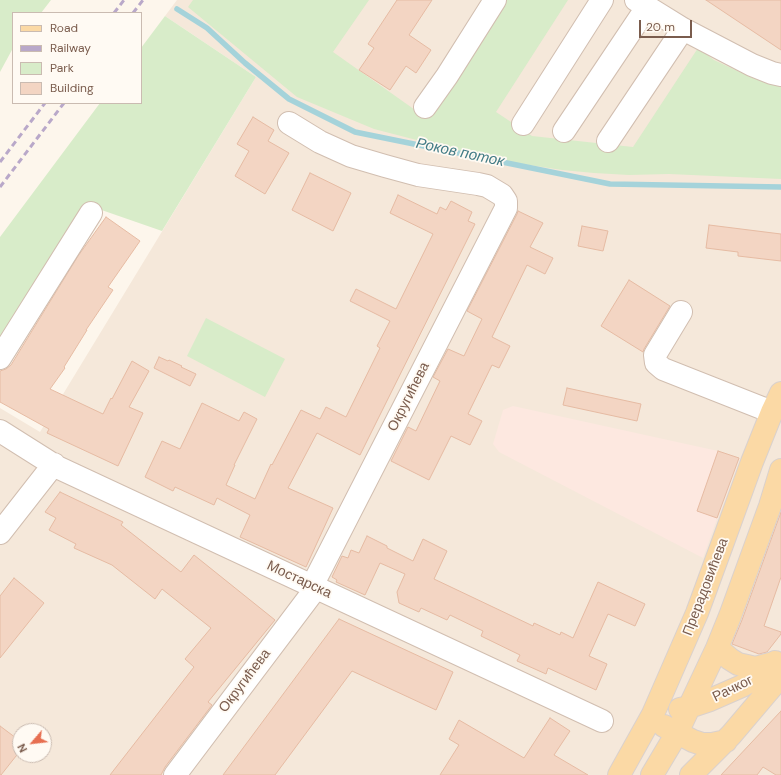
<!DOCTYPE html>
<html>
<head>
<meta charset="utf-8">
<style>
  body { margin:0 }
  #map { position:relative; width:781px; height:775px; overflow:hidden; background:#fdf6ec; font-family:"DM Sans",sans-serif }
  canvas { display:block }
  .legend { position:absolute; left:12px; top:12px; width:130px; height:92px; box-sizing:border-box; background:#fffaf3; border:1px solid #cabbb1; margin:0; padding:5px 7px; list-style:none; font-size:12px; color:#7a5c4d }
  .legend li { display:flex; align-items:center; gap:8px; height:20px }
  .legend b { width:20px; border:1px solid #cabbb1 }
  .north { position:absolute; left:12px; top:723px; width:40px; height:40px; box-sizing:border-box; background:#fffaf3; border:1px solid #cabbb1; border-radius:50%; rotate:242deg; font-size:11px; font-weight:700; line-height:16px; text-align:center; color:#7a5c4d }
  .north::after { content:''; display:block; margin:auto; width:14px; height:18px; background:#e76f51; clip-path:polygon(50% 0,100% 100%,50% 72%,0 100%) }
  .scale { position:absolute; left:639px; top:20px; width:53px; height:18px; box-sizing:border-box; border:2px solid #7a5c4d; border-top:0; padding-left:5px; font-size:12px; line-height:14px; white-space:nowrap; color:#7a5c4d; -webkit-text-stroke:3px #fffaf3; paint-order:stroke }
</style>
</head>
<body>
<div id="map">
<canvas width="781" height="775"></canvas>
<ul class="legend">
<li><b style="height:5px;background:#fbd9a5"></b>Road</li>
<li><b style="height:5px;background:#b9a8c9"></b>Railway</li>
<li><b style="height:11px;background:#d8ecc9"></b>Park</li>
<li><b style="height:11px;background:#f3d5c3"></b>Building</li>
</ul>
<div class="north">N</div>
<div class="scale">20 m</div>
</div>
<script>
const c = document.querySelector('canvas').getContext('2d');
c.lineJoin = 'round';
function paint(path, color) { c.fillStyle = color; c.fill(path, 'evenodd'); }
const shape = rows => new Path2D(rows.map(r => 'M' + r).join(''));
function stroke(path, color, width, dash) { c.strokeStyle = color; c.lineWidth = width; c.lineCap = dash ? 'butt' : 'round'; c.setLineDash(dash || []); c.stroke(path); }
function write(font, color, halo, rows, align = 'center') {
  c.font = font + ' "DM Sans",sans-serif'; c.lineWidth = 3.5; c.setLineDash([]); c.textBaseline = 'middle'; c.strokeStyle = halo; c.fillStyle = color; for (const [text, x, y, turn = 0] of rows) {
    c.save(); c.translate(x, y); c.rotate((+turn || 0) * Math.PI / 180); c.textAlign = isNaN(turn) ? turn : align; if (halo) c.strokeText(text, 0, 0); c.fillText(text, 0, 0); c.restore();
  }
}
paint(shape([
  [177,0,781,0,781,775,0,775,0,408,40,432,256,77,165,16],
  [20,731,44,731,44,755,20,755]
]), '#f5e8da');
paint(shape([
  [513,406,718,451,739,458,703,558,499,452,493,444,503,410]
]), '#fde8e0');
paint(shape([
  [0,0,51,0,41,13,13,13,13,48,0,72],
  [193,0,369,0,333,52,425,117,499,0,568,0,496,112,532,136,633,147,698,48,714,60,755,79,781,83,781,179,669,174,629,175,594,173,562,170,490,159,374,129,297,97,188,7],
  [165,16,256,77,162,231,90,206,0,337,0,237,100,103,141,103,141,48],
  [206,318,285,359,265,397,187,356]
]), '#d8ecc9');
stroke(shape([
  [177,9,207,28,245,63,289,99,355,132,610,184,781,187]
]), '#a5d3da', 5.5);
const building = shape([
  [397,0,432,0,409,35,431,50,416,73,406,66,390,90,359,70,374,48,368,44,397,0],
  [706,0,781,0,781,50,706,0],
  [253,117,274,130,268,141,289,153,265,194,235,176,249,151,237,144,253,117],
  [310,173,351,193,333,231,292,210,310,173],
  [398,195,437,214,440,207,446,210,451,201,472,212,468,221,475,224,360,455,317,433,288,488,333,508,306,567,240,537,250,515,217,498,214,505,175,487,173,491,145,477,162,441,180,449,202,403,239,421,244,412,257,419,234,465,235,465,226,485,255,499,271,464,272,465,301,410,320,419,326,407,346,417,380,348,377,346,390,321,350,301,356,289,396,309,433,234,390,213,398,195],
  [518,211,543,223,530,247,553,258,545,274,527,265,492,337,510,346,499,368,492,365,468,414,482,421,470,445,451,436,429,480,391,461,408,427,416,431,440,381,433,377,448,349,464,356,482,319,467,311,517,214,518,211],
  [106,217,140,241,108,287,113,290,86,330,87,330,64,367,65,368,50,389,103,414,111,398,112,399,132,361,149,371,129,407,143,413,118,466,47,433,49,429,0,402,0,371,6,369,11,365,78,256,106,217],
  [709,225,781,234,781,261,738,256,738,252,706,248,709,225],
  [582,226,608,231,603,251,578,246,582,226],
  [629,280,670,306,644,349,643,352,601,326,629,280],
  [159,357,168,361,169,360,182,366,181,367,196,374,190,386,154,368,159,357],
  [567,388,641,404,637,421,563,405,567,388],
  [718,451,739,458,717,518,697,511,718,451],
  [60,492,123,522,121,525,181,572,194,555,275,620,208,702,212,705,165,767,161,775,110,775,194,667,185,659,211,628,162,589,155,599,112,565,74,548,76,544,49,530,56,518,45,512,60,492],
  [781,512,781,577,764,626,781,632,781,634,767,652,759,654,732,644,742,620,781,512],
  [367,536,387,546,387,548,413,561,423,539,447,551,434,579,533,626,534,623,560,635,561,632,573,638,598,582,645,604,635,626,608,614,589,656,607,664,596,690,548,668,546,674,517,661,520,655,481,636,483,631,450,615,447,620,421,608,419,612,399,603,397,592,405,574,380,563,365,595,336,582,337,580,332,577,342,556,348,558,351,550,359,553,367,536],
  [14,578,44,603,0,658,0,596,14,578],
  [339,619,453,672,436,710,352,671,275,775,223,775,339,619],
  [781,711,781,775,776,775,763,767,757,775,721,775,781,711],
  [550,718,570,731,554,755,588,775,440,775,459,745,449,739,459,720,524,758,550,718],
  [0,726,20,741,20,751,1,775,0,775,0,726]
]);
paint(building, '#f3d5c3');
stroke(building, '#e6bba3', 1);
const minor = shape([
  [636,0,683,29,752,65,772,73,781,75],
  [425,107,447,76,495,0],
  [289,123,320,142,351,156,385,166,418,175,478,184,487,186,502,195,506,201,506,208,312,586],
  [523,124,602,0],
  [564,131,647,7],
  [608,141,683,29],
  [681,312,655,355,656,363,663,369,772,412],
  [0,358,91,213],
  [0,431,57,467,602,721],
  [0,533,54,464],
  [175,775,316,588]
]);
const major = shape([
  [717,648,730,659,738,664,747,666,755,668,773,663,775,662],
  [680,709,689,707,710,700,742,686,756,678,773,663],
  [664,726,693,741,702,744,712,744,726,741],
  [619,775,653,714,697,613,723,542,752,462,772,412,781,393],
  [652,775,677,733,717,648,730,616,770,506,781,470],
  [691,775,731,735,781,676]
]);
stroke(minor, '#d1beb0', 24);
stroke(major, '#dad1cd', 24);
stroke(minor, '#fff', 22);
stroke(major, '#fbd9a5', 22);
stroke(shape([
  [114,13,124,0],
  [133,13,143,0],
  [0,162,45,103],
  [0,187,64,103]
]), '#b9a8c9', 3, [6, 4]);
write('14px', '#7a5c4d', '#fffaf3', [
  ["Округићева",409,397,-63],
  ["Мостарска",299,580,25],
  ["Прерадовићева",706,587,-69],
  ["Округићева",245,681,-53],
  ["Рачког",733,689,-26]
]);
write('italic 15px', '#437c86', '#fffaf3', [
  ["Роков поток",460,153,12]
]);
</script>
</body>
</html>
